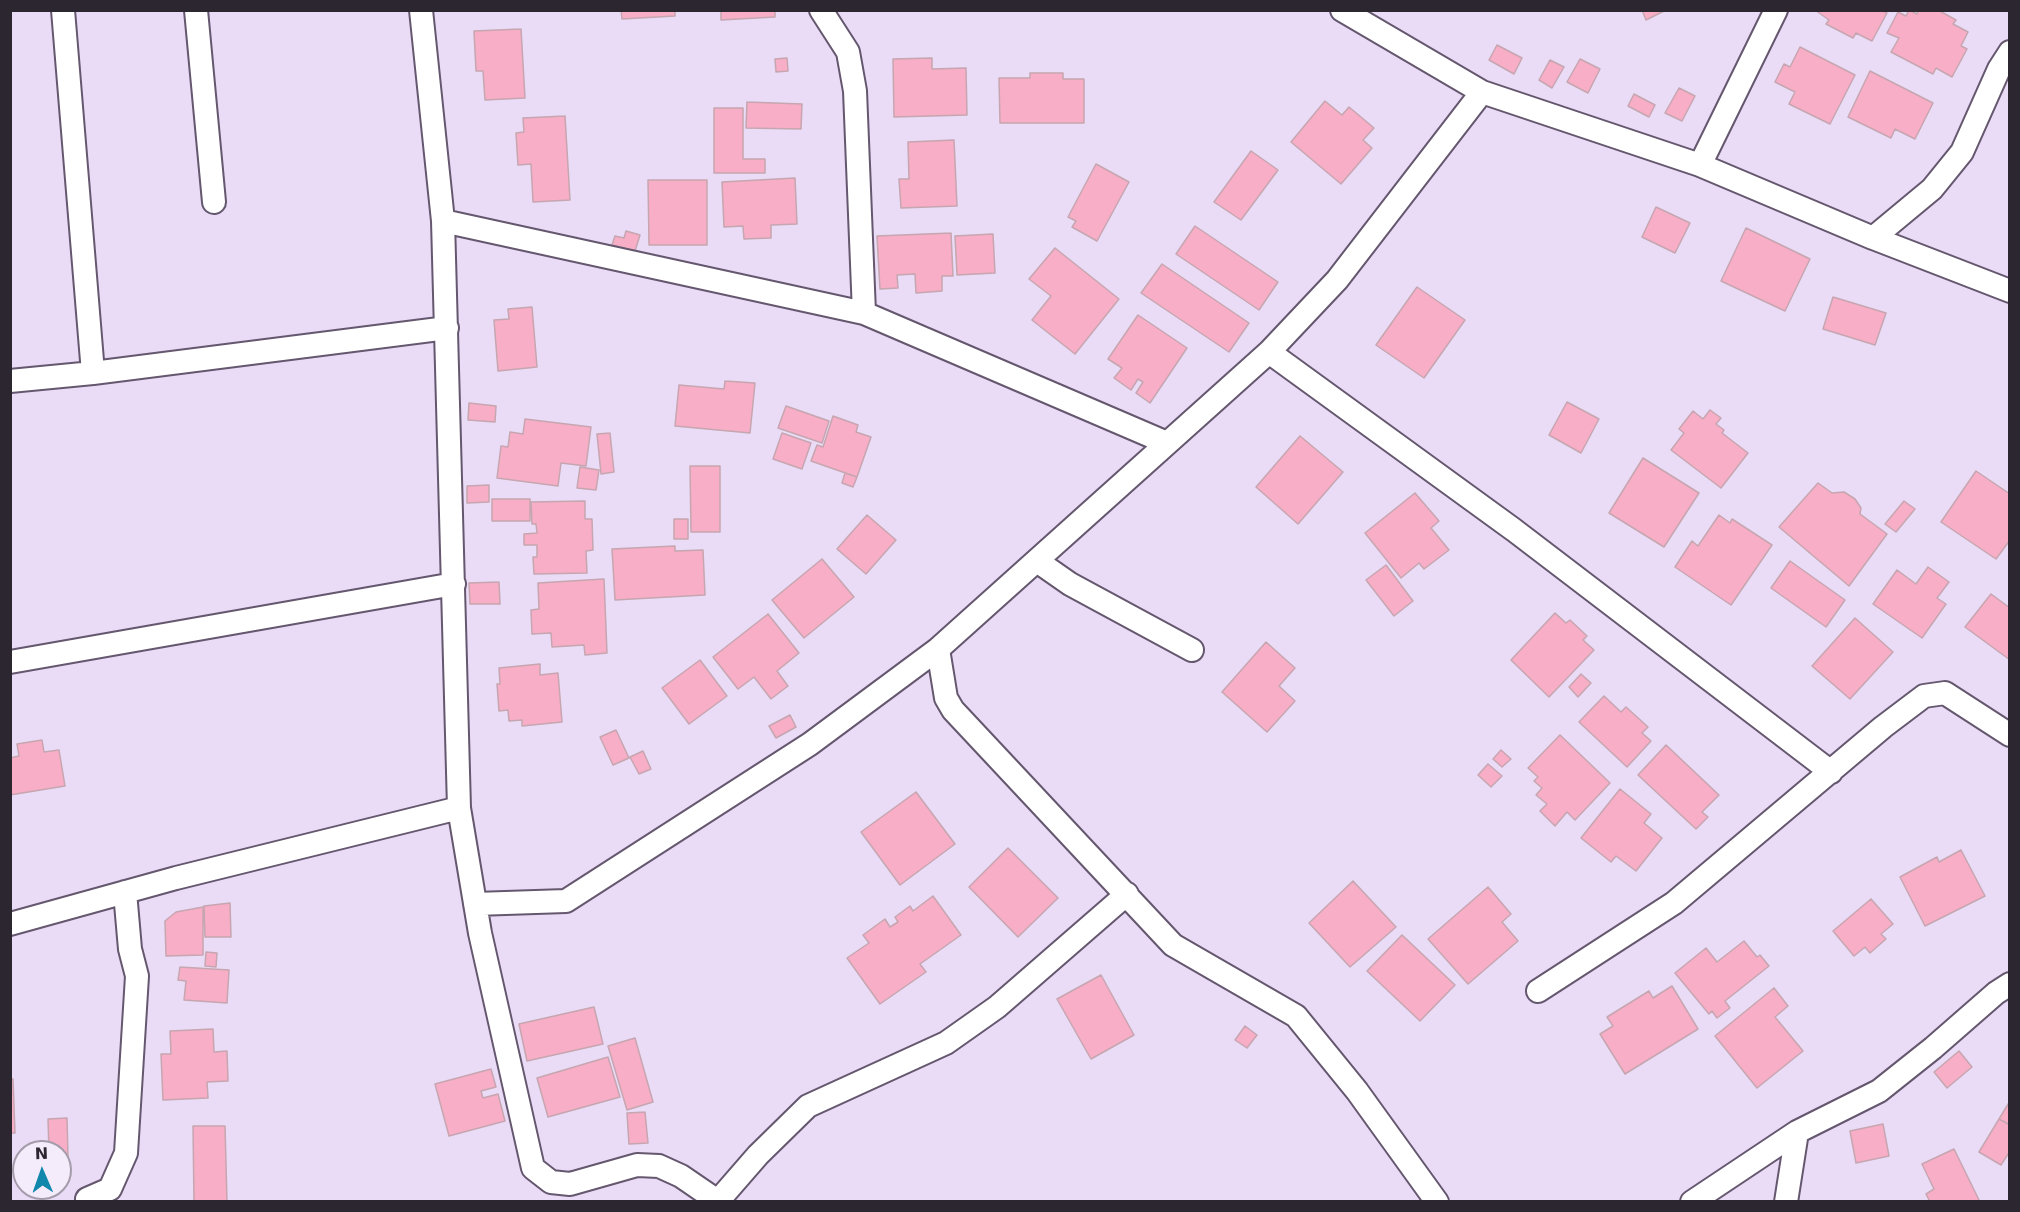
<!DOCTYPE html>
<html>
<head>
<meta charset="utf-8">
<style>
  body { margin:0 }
  #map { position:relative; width:2020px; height:1212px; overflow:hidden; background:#eadbf6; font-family:"DejaVu Sans",sans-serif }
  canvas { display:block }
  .frame { position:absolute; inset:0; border:12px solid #2c2630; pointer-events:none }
  .north { position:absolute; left:12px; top:1140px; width:60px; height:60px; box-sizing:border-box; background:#f4ebfb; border:2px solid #a49caa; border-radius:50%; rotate:358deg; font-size:16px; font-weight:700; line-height:24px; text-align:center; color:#2c2630 }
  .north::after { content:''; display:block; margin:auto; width:21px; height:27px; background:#1187ac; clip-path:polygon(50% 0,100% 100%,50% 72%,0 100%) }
</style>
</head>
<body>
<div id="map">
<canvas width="2020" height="1212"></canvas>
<div class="frame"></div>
<div class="north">N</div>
</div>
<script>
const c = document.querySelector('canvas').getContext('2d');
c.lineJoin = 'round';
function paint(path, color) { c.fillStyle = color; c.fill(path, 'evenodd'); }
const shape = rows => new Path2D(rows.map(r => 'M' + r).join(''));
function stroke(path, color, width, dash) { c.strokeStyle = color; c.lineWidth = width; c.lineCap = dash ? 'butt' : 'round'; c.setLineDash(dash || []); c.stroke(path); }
const building = shape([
  [621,10,675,10,675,16,622,19,621,10],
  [721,10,775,10,775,17,721,20,721,10],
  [1642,10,1666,10,1646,20,1642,10],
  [1815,10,1881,10,1887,13,1872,41,1856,33,1853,38,1826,24,1829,20,1815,10],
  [1909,10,1917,14,1919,10,1938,10,1956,20,1953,24,1968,32,1961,46,1967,49,1952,77,1936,68,1933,74,1891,52,1899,38,1887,33,1898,12,1906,16,1909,10],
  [521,29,525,98,485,100,483,71,476,71,474,31,521,29],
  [1497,45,1522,58,1514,74,1489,60,1497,45],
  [1800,47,1855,75,1830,124,1789,104,1795,92,1775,82,1784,64,1790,67,1800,47],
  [787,58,788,71,776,72,775,59,787,58],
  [932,58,932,69,966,68,967,115,894,117,893,59,932,58],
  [1580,59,1600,69,1588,93,1567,82,1580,59],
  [1550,60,1564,67,1552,88,1539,80,1550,60],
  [1870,71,1933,103,1915,139,1895,129,1891,138,1848,117,1870,71],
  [1030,73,1063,73,1063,79,1084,79,1084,123,1000,123,999,78,1030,78,1030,73],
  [1679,88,1695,96,1682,121,1665,113,1679,88],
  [1634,94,1655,105,1649,117,1628,106,1634,94],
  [1325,101,1342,115,1349,107,1374,128,1363,140,1372,148,1341,184,1291,142,1325,101],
  [747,102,802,104,801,129,746,128,747,102],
  [714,108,743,108,743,159,765,159,765,173,714,173,714,108],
  [565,116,570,200,533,202,531,164,518,165,516,133,524,132,523,118,565,116],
  [954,140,957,206,901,208,899,179,909,179,908,142,954,140],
  [1251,151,1278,170,1241,220,1214,202,1251,151],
  [1096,164,1129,182,1097,241,1072,227,1076,221,1068,217,1096,164],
  [795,178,797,224,771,225,771,238,744,239,743,226,724,227,722,182,795,178],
  [648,180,707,180,707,245,649,245,648,180],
  [1656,207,1690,223,1675,253,1642,237,1656,207],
  [1195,226,1278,282,1259,310,1176,254,1195,226],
  [1746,228,1810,259,1785,311,1721,281,1746,228],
  [626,231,640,235,635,251,612,245,615,236,624,238,626,231],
  [951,233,953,276,942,276,942,291,916,293,915,274,897,275,898,288,880,289,877,236,951,233],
  [993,234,995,273,957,275,955,236,993,234],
  [1055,248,1119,299,1075,354,1032,320,1051,296,1029,279,1055,248],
  [1162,264,1249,323,1229,352,1141,293,1162,264],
  [1417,287,1465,320,1424,378,1376,345,1417,287],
  [1833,297,1886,313,1875,345,1823,329,1833,297],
  [532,307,537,367,498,371,494,320,509,319,508,309,532,307],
  [1138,315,1187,348,1150,403,1136,393,1143,382,1138,379,1131,390,1114,378,1122,368,1108,359,1138,315],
  [725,381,755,383,750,433,675,426,679,385,724,389,725,381],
  [1567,402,1599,419,1581,453,1549,435,1567,402],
  [469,403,496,406,495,422,468,420,469,403],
  [786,406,829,421,822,443,778,428,786,406],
  [1710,410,1721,418,1716,424,1724,430,1722,433,1748,453,1721,488,1671,450,1684,433,1679,429,1693,411,1703,419,1710,410],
  [833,416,858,425,856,432,871,437,857,477,811,461,817,445,823,447,833,416],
  [525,419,591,427,586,466,561,463,558,486,497,478,501,446,508,447,510,432,523,434,525,419],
  [610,433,614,472,601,474,597,434,610,433],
  [782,433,811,443,802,469,773,459,782,433],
  [1300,436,1343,472,1298,524,1256,487,1300,436],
  [1643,458,1699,493,1664,547,1609,513,1643,458],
  [690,466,720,466,720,532,691,532,690,466],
  [580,467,599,470,596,490,577,488,580,467],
  [1976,471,2010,494,2010,540,1996,559,1941,522,1976,471],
  [845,473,857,477,853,487,842,483,845,473],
  [1818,483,1832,493,1844,492,1855,499,1861,508,1860,514,1887,534,1849,586,1779,527,1818,483],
  [489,485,489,502,467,503,467,486,489,485],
  [1415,493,1439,521,1431,528,1449,550,1424,569,1419,563,1401,578,1365,533,1415,493],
  [492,499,530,499,530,521,492,521,492,499],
  [585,501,585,519,592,519,593,550,586,551,587,573,534,574,533,557,537,557,537,545,524,545,524,534,537,533,536,524,532,524,531,502,585,501],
  [1904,501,1915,509,1896,532,1885,524,1904,501],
  [867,515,896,540,866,574,837,549,867,515],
  [1719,515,1730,523,1732,519,1772,545,1731,605,1675,567,1692,541,1698,546,1719,515],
  [674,519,688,519,688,539,674,539,674,519],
  [675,546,675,551,703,550,705,595,615,600,612,549,675,546],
  [822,559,854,597,804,638,772,600,822,559],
  [1790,561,1845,600,1826,627,1771,588,1790,561],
  [1386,565,1413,601,1394,616,1366,580,1386,565],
  [1928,567,1949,582,1937,598,1946,604,1922,638,1873,604,1897,570,1916,584,1928,567],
  [604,579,607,653,585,655,584,645,552,647,551,633,532,634,531,610,539,609,538,583,604,579],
  [499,582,500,604,470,604,469,583,499,582],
  [1991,594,2010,608,2010,660,1965,627,1991,594],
  [1555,613,1566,623,1570,620,1587,636,1583,640,1594,650,1549,697,1511,660,1555,613],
  [768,614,799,653,777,671,788,686,771,699,754,677,738,689,713,657,768,614],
  [1855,618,1893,652,1850,699,1812,666,1855,618],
  [1266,642,1295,668,1279,686,1295,701,1267,732,1222,692,1266,642],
  [700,660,727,696,689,724,662,688,700,660],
  [540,664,540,675,558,673,562,722,522,726,522,720,509,721,508,710,499,711,497,684,500,684,499,668,540,664],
  [1581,674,1591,683,1578,697,1569,687,1581,674],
  [1604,696,1621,712,1626,707,1648,727,1642,733,1651,741,1627,767,1579,722,1604,696],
  [790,715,796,727,776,738,769,726,790,715],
  [616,730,629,758,613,765,600,737,616,730],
  [1560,735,1610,783,1575,820,1567,812,1555,826,1540,811,1547,804,1536,795,1542,788,1534,781,1538,777,1528,768,1560,735],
  [42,740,44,752,59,750,65,786,10,795,10,758,19,756,17,744,42,740],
  [1666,745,1719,795,1702,812,1708,817,1696,829,1638,775,1666,745],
  [1501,750,1511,759,1502,767,1493,759,1501,750],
  [643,751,651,769,639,774,630,757,643,751],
  [1488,764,1502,776,1491,787,1478,775,1488,764],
  [1620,789,1651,814,1644,823,1662,838,1636,871,1616,856,1611,862,1581,838,1620,789],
  [916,792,955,844,900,885,861,832,916,792],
  [1008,848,1058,898,1018,937,969,887,1008,848],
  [1961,850,1985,896,1925,926,1900,877,1937,857,1939,862,1961,850],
  [1353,881,1396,927,1350,967,1309,923,1353,881],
  [1488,887,1511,914,1502,922,1518,941,1468,984,1428,939,1488,887],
  [933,896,961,935,920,964,926,972,880,1004,847,958,869,943,863,935,885,919,890,927,898,922,895,917,910,906,913,911,933,896],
  [1871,899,1893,924,1881,934,1886,939,1870,953,1865,947,1854,956,1833,931,1871,899],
  [230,903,231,937,205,937,204,906,230,903],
  [203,907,203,955,166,956,165,921,176,912,203,907],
  [1402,935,1455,985,1420,1021,1367,971,1402,935],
  [1744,941,1757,957,1760,955,1769,966,1725,1001,1730,1008,1717,1018,1712,1011,1709,1014,1675,973,1706,948,1717,962,1744,941],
  [206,952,217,953,216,967,205,966,206,952],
  [180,967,229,970,227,1003,184,1000,186,981,178,980,180,967],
  [1101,975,1134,1035,1091,1059,1057,999,1101,975],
  [1672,986,1698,1029,1625,1074,1600,1034,1613,1026,1607,1017,1649,991,1653,998,1672,986],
  [1774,988,1788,1006,1775,1017,1803,1051,1757,1088,1715,1036,1774,988],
  [594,1007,603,1044,527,1061,519,1024,594,1007],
  [1245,1026,1257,1035,1247,1048,1235,1040,1245,1026],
  [213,1029,214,1052,227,1051,228,1081,207,1082,208,1098,163,1100,161,1054,171,1054,170,1031,213,1029],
  [635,1038,653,1102,627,1110,608,1046,635,1038],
  [1959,1051,1972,1067,1947,1088,1934,1072,1959,1051],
  [608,1057,620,1097,548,1117,537,1078,608,1057],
  [491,1069,496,1087,481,1091,483,1098,498,1094,505,1121,449,1136,435,1084,491,1069],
  [10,1079,13,1079,15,1133,10,1133,10,1079],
  [2010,1101,2010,1125,1999,1119,2010,1101],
  [645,1112,648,1143,629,1144,627,1113,645,1112],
  [67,1118,68,1157,60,1157,60,1152,49,1152,48,1119,67,1118],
  [1999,1119,2010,1125,2010,1151,2001,1165,1979,1152,1999,1119],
  [1883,1124,1889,1156,1856,1163,1850,1131,1883,1124],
  [193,1126,225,1126,227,1202,194,1202,193,1126],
  [1954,1149,1980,1202,1930,1202,1926,1194,1934,1189,1922,1164,1954,1149]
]);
paint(building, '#f8aec7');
stroke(building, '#c6a6b0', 1.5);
const street = shape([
  [63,10,93,373],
  [196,10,214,202],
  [421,10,443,221,459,808,480,933,533,1168,551,1182,570,1184,637,1165,659,1166,681,1176,719,1202],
  [821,10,848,52,855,91,864,313],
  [1342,10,1482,92,1700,165,1873,238,2010,291],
  [1700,165,1776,10],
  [443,221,864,313,1167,443],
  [1873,238,1932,189,1962,152,1999,69,2010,52],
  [1269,352,1514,530,1831,772],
  [10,381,93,373,447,328],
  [1037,561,1070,584,1192,650],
  [938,649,946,698,953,710,1173,945,1296,1016,1357,1091,1437,1202],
  [10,662,454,584],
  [475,904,566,901,810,744,938,649,1269,352,1337,280,1482,92],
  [10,924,176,878,459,808],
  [1538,991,1674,903,1883,727,1924,696,1945,693,2010,735],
  [87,1199,110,1189,126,1153,137,976,130,949,125,892],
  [718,1201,758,1155,808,1106,946,1043,997,1007,1127,894],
  [1692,1202,1797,1132,1879,1091,1933,1048,1996,993,2010,984],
  [1786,1202,1797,1132]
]);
stroke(street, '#64576e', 26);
stroke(street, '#fff', 22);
</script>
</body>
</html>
